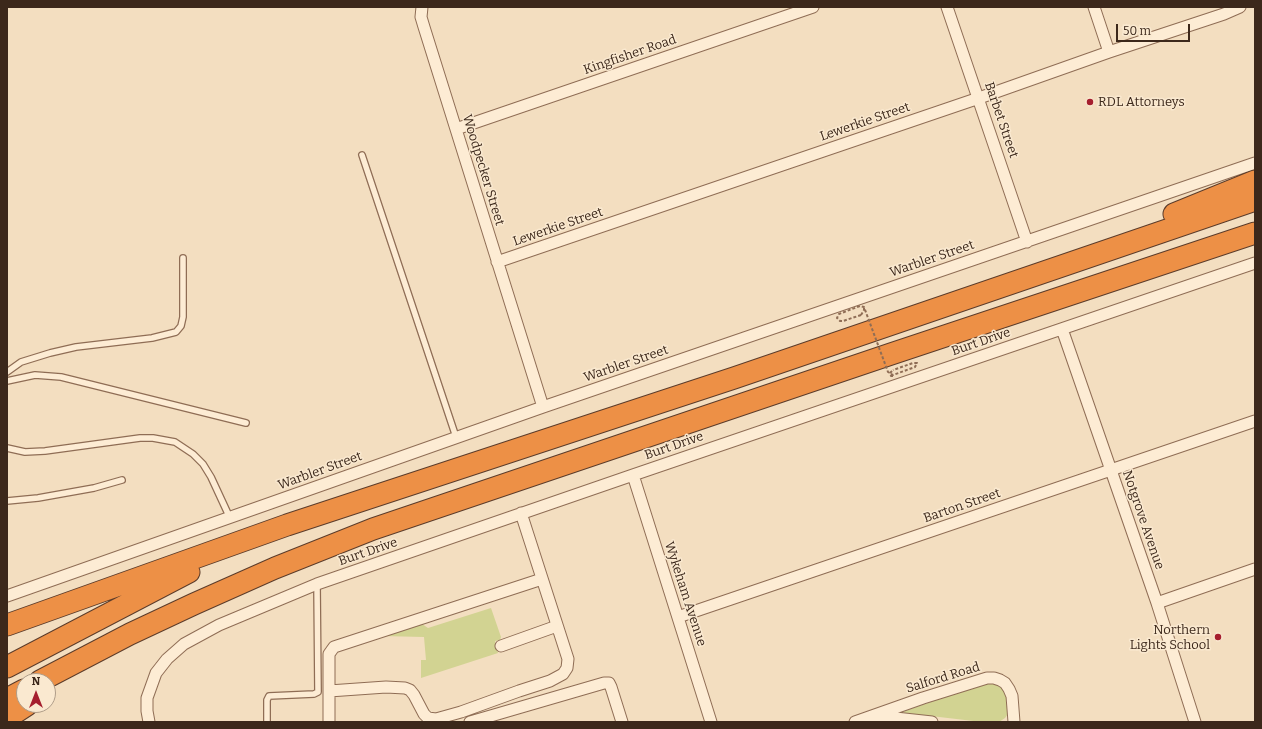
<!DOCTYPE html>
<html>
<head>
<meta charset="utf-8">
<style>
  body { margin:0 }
  #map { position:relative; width:1262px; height:729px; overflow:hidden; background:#f3dec0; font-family:Bitter,serif }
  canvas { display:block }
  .frame { position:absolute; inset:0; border:8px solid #3c281b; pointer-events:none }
  .north { position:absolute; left:16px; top:673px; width:40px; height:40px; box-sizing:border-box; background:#fae9d0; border:1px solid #ae9c88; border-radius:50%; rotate:0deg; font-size:11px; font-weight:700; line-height:16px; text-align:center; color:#3c281b }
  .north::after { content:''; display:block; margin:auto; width:14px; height:18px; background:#a51e2e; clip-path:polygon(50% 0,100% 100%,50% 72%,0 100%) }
  .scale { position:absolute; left:1116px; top:24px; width:74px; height:18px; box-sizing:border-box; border:2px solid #3c281b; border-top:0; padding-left:5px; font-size:12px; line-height:14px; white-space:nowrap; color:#3c281b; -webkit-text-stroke:3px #fae9d0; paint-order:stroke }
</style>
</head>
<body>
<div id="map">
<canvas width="1262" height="729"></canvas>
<div class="frame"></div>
<div class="north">N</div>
<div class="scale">50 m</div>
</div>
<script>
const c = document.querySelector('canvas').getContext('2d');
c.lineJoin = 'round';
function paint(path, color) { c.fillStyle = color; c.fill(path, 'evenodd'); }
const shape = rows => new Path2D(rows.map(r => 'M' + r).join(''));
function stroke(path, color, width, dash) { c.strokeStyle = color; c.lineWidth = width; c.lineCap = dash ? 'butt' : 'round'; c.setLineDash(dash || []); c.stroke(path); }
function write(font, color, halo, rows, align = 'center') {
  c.font = font + ' Bitter,serif'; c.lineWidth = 3; c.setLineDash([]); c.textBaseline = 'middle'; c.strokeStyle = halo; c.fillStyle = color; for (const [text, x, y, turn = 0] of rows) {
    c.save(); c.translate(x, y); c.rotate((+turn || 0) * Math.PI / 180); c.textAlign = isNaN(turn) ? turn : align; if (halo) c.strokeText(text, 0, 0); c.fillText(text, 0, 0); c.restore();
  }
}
paint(shape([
  [491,608,501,637,500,640,495,641,498,653,421,678,421,660,426,660,424,637,381,636,422,624,428,628],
  [985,683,992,683,997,685,1002,688,1005,693,1009,708,1008,714,1005,718,999,722,982,722,905,713,902,712]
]), '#d2d392');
const service = shape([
  [362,155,456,437],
  [7,372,21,362,50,353,76,347,152,338,176,332,181,326,183,317,183,258],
  [7,381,35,375,61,377,246,423],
  [7,448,25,452,45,451,140,438,153,438,175,442,193,454,203,464,211,477,230,518],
  [7,501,38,498,94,488,122,480],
  [267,722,267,700,269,696,314,694,318,692,317,584]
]);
const minor = shape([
  [422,7,421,17,424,27,543,407],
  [947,7,1027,242],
  [1094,7,1109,52],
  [456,129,813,7],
  [497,262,979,98,1109,52,1224,14,1240,7],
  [1062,329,1157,603,1195,722],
  [633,475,711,722],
  [7,596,543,407,1255,163],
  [1157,603,1255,569],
  [678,617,1255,421],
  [501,646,557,626],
  [329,691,386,687,405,688,410,690,414,695,424,714,428,718,436,719,461,712,519,691,550,681,563,674,567,668,568,659,521,513],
  [877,716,932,722],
  [149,722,147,711,147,698,156,673,167,659,184,644,219,625,317,584,633,475,1255,263],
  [329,722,329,654,334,647,542,579],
  [470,722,604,683,609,683,611,687,622,722],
  [855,722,923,698,987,678,994,678,1000,680,1005,683,1009,689,1012,696,1014,722]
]);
const motorway = shape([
  [1174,214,1255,181],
  [7,625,287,525,734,378,1255,200],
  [7,667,189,572],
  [40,681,130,634,194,604,275,568,373,529,891,354,1255,233],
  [7,699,24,690],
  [7,718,27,705]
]);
stroke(service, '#8f6d55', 8);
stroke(minor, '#8f6d55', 13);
stroke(motorway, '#5c3c2a', 23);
stroke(shape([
  [861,315,864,310,864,307],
  [893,376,891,376,890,373,893,370]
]), '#8f6d55', 2, [3, 2]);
stroke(service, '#fdecd4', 5.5);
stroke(minor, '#fdecd4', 11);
stroke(motorway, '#ed9046', 21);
stroke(shape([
  [861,315,843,321,840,321,837,318,839,314,860,306,864,307,888,372,893,375,915,367,917,363,913,363,893,370]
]), '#8f6d55', 2, [3, 2]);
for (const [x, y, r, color] of [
  [1090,102,4,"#a51e2e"],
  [1218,637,4,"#a51e2e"]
]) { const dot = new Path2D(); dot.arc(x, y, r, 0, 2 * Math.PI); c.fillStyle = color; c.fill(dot); stroke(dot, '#fae9d0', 1.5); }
write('13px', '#3c281b', '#fae9d0', [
  ["Kingfisher Road",630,55,-19],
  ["Barbet Street",1001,120,71],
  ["Lewerkie Street",865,122,-19],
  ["Woodpecker Street",483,170,73],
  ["Lewerkie Street",558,227,-19],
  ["Warbler Street",932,259,-19],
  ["Burt Drive",981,342,-19],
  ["Warbler Street",626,364,-19],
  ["Burt Drive",674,446,-19],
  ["Warbler Street",320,471,-20],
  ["Barton Street",962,506,-19],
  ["Notgrove Avenue",1143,520,71],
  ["Burt Drive",368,552,-19],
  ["Wykeham Avenue",685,594,72],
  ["Salford Road",943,678,-17]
]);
write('13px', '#3c281b', '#fae9d0', [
  ["RDL Attorneys",1098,102],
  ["Northern",1210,630,"right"],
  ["Lights School",1210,645,"right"]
], 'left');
</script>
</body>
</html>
